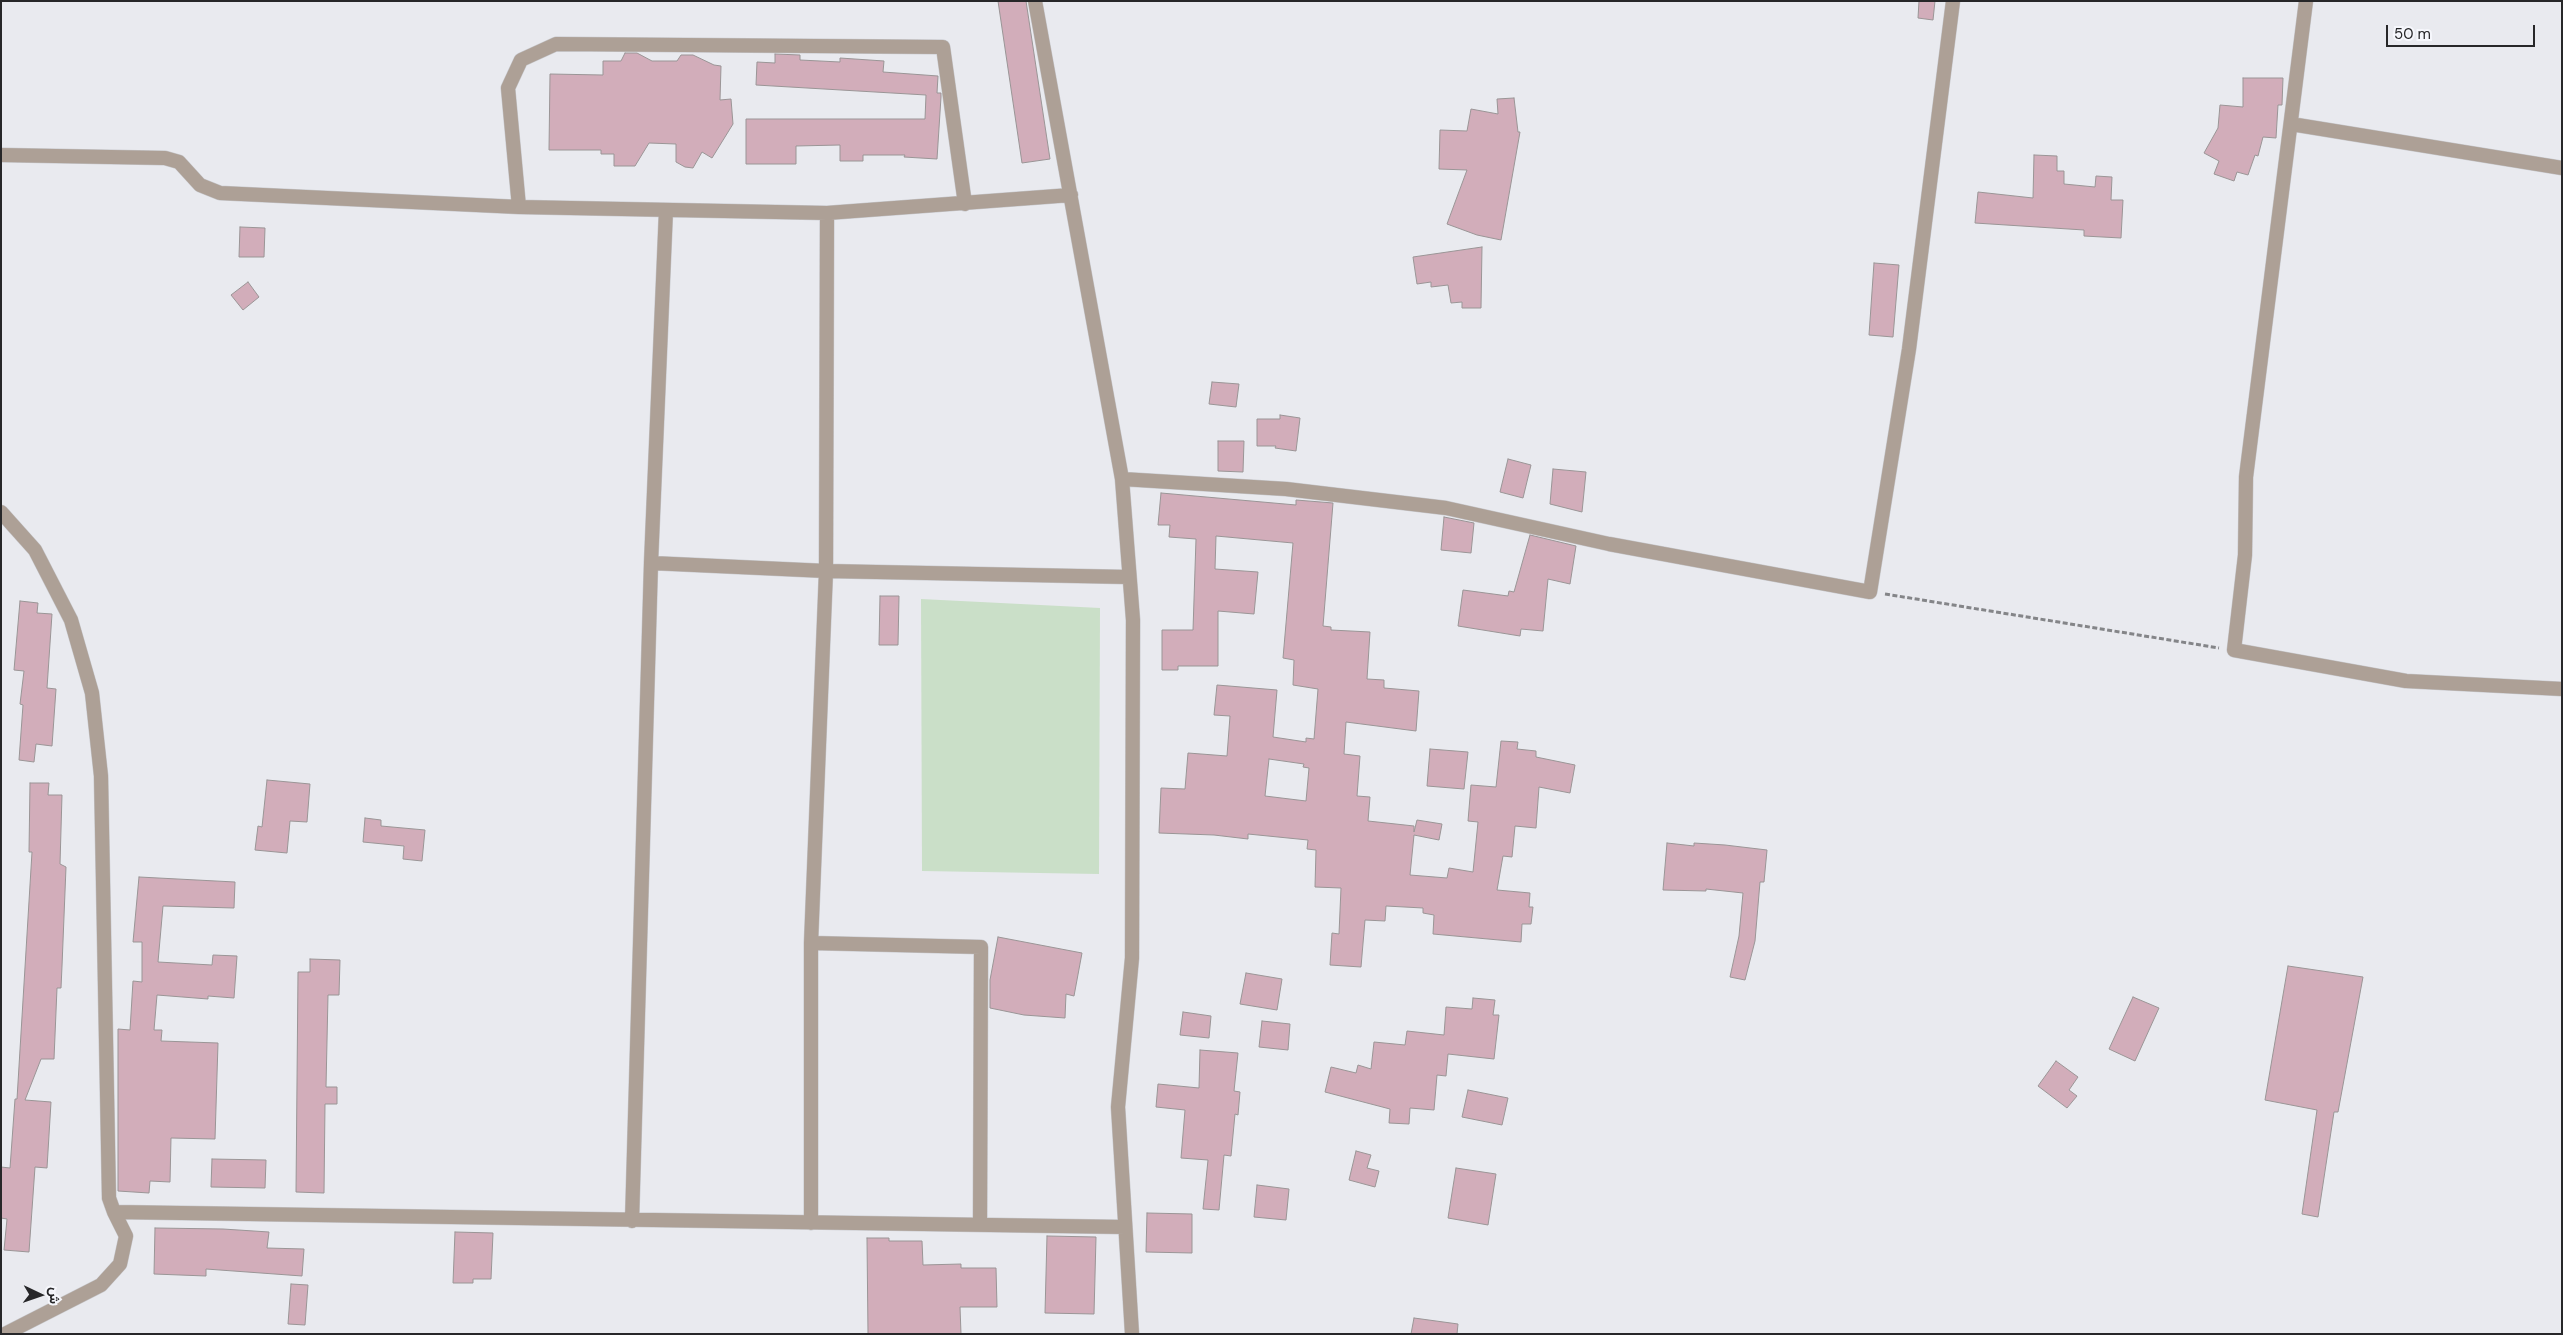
<!DOCTYPE html>
<html>
<head>
<meta charset="utf-8">
<style>
  body { margin:0 }
  #map { position:relative; width:2563px; height:1335px; overflow:hidden; background:#e9eaef; font-family:"DM Sans",Vazirmatn,sans-serif }
  canvas { display:block }
  .frame { position:absolute; inset:0; border:2px solid #272729; pointer-events:none }
  .north { position:absolute; left:15px; top:1270px; width:50px; height:50px; -webkit-text-stroke:4px #f6f7fc; paint-order:stroke; rotate:93deg; font-size:14px; font-weight:700; line-height:20px; text-align:center; color:#272729 }
  .north::after { content:''; display:block; margin:auto; width:18px; height:22px; background:#272729; clip-path:polygon(50% 0,100% 100%,50% 72%,0 100%) }
  .scale { position:absolute; left:2386px; top:25px; width:149px; height:22px; box-sizing:border-box; border:2px solid #272729; border-top:0; padding-left:6px; font-size:15px; line-height:18px; white-space:nowrap; color:#272729; -webkit-text-stroke:4px #f6f7fc; paint-order:stroke }
</style>
</head>
<body>
<div id="map">
<canvas width="2563" height="1335"></canvas>
<div class="frame"></div>
<div class="north">ش</div>
<div class="scale">50 m</div>
</div>
<script>
const c = document.querySelector('canvas').getContext('2d');
c.lineJoin = 'round';
function paint(path, color) { c.fillStyle = color; c.fill(path, 'evenodd'); }
const shape = rows => new Path2D(rows.map(r => 'M' + r).join(''));
function stroke(path, color, width, dash) { c.strokeStyle = color; c.lineWidth = width; c.lineCap = dash ? 'butt' : 'round'; c.setLineDash(dash || []); c.stroke(path); }
paint(shape([
  [921,599,1100,608,1099,874,922,871]
]), '#cadfc8');
const building = shape([
  [998,1,1026,1,1050,159,1022,163,998,1],
  [1919,1,1935,1,1933,20,1918,18,1919,1],
  [625,53,637,53,652,61,677,61,681,55,693,55,714,65,721,66,720,100,731,99,733,124,712,158,702,152,693,168,685,167,676,162,676,144,649,143,635,166,614,166,614,154,601,154,601,150,549,150,550,74,603,75,603,61,621,61,625,53],
  [775,54,800,55,800,60,840,62,840,58,884,61,883,72,938,76,937,93,941,93,941,97,937,159,904,157,905,155,863,155,863,161,840,161,840,145,796,146,796,164,746,164,746,119,925,119,926,95,756,85,757,62,775,63,775,54],
  [2243,78,2283,78,2282,105,2278,105,2276,138,2263,137,2258,156,2255,155,2248,175,2237,172,2234,181,2214,174,2219,161,2204,153,2218,128,2220,105,2243,107,2243,78],
  [1514,98,1518,132,1520,132,1501,240,1477,235,1447,224,1467,170,1439,169,1440,130,1467,131,1471,109,1498,114,1497,99,1514,98],
  [2034,155,2057,156,2057,171,2064,171,2064,184,2095,187,2096,176,2112,177,2111,200,2123,200,2121,238,2084,236,2084,230,1975,223,1978,192,2033,198,2034,155],
  [240,227,265,228,264,257,239,257,240,227],
  [1482,247,1481,308,1462,308,1462,302,1451,303,1448,285,1431,287,1431,282,1417,284,1413,257,1482,247],
  [1874,263,1899,265,1893,337,1869,335,1874,263],
  [248,282,259,297,243,310,231,295,248,282],
  [1212,382,1239,384,1236,407,1209,404,1212,382],
  [1280,415,1300,418,1296,451,1275,448,1276,446,1257,446,1257,419,1280,419,1280,415],
  [1218,441,1244,441,1243,472,1218,471,1218,441],
  [1508,459,1531,465,1523,498,1500,492,1508,459],
  [1553,469,1586,472,1582,512,1550,504,1553,469],
  [1161,493,1296,505,1296,500,1333,503,1323,626,1331,627,1331,630,1370,632,1367,679,1384,680,1384,688,1419,691,1416,731,1346,722,1344,754,1360,756,1357,796,1370,797,1368,821,1414,826,1414,832,1417,820,1442,824,1439,840,1414,835,1410,875,1447,878,1449,868,1473,872,1478,822,1468,821,1471,785,1496,787,1501,741,1518,742,1517,749,1536,751,1536,757,1575,765,1570,793,1539,787,1536,828,1515,826,1512,857,1503,856,1497,890,1530,893,1529,907,1533,907,1531,924,1522,924,1521,942,1433,934,1434,915,1423,913,1423,908,1386,906,1385,921,1365,920,1361,967,1330,965,1332,933,1339,934,1341,888,1315,887,1316,850,1307,849,1308,840,1248,834,1248,839,1214,835,1159,833,1161,788,1185,789,1188,753,1227,756,1230,716,1214,715,1217,685,1277,690,1273,737,1306,742,1306,738,1314,739,1318,689,1293,685,1294,660,1283,658,1293,543,1216,536,1215,569,1258,572,1254,614,1218,611,1218,666,1178,666,1178,670,1162,670,1162,630,1193,630,1196,539,1169,537,1170,525,1158,525,1161,493],
  [1269,759,1304,764,1303,767,1309,768,1306,801,1265,796,1269,759],
  [1444,517,1474,523,1471,553,1441,550,1444,517],
  [1530,535,1576,546,1570,584,1548,579,1543,631,1521,629,1520,636,1458,626,1463,590,1508,596,1509,591,1514,592,1530,535],
  [880,596,899,596,898,645,879,645,880,596],
  [20,601,38,603,37,613,52,614,47,688,56,689,52,746,36,744,34,762,19,760,23,705,20,704,24,671,14,670,20,601],
  [1430,749,1468,752,1464,789,1427,786,1430,749],
  [267,780,310,784,307,822,290,821,287,853,255,850,258,826,262,827,267,780],
  [30,783,49,783,48,795,62,795,60,864,66,867,62,966,61,988,57,988,54,1059,41,1059,25,1100,51,1102,47,1168,35,1167,29,1252,4,1250,7,1219,1,1218,1,1167,10,1168,15,1099,17,1099,32,852,29,852,30,783],
  [365,818,381,820,381,826,425,830,422,861,403,859,404,846,363,842,365,818],
  [1667,843,1694,846,1694,843,1725,845,1767,850,1764,882,1760,882,1755,941,1745,980,1730,977,1739,936,1743,893,1706,889,1706,891,1663,890,1667,843],
  [139,877,235,882,234,908,163,906,158,962,212,965,213,955,237,956,234,998,208,996,208,999,157,995,154,1030,162,1030,161,1041,218,1043,215,1139,171,1138,170,1182,150,1181,149,1193,118,1191,118,1029,130,1030,133,981,142,982,142,942,133,942,139,877],
  [998,937,1082,953,1074,996,1066,994,1065,1018,1024,1015,990,1008,990,980,998,937],
  [310,959,340,960,339,995,328,995,326,1087,337,1087,337,1104,325,1104,324,1193,296,1192,298,972,310,972,310,959],
  [2288,966,2363,977,2338,1112,2334,1112,2318,1217,2302,1214,2317,1110,2265,1100,2288,966],
  [1246,973,1282,979,1277,1010,1240,1004,1246,973],
  [2133,997,2159,1008,2135,1061,2109,1049,2133,997],
  [1473,998,1495,1000,1493,1015,1499,1015,1494,1059,1448,1054,1446,1076,1437,1075,1434,1110,1410,1108,1409,1124,1389,1123,1390,1109,1325,1092,1331,1067,1356,1073,1358,1065,1371,1069,1374,1042,1405,1045,1407,1031,1444,1035,1446,1007,1472,1009,1473,998],
  [1183,1012,1211,1016,1209,1038,1180,1035,1183,1012],
  [1262,1021,1290,1024,1288,1050,1259,1047,1262,1021],
  [1200,1050,1238,1053,1234,1091,1240,1092,1238,1115,1235,1114,1231,1156,1224,1155,1219,1210,1203,1209,1208,1160,1181,1158,1185,1110,1156,1107,1158,1084,1199,1088,1200,1050],
  [2056,1061,2078,1077,2069,1090,2077,1096,2067,1108,2038,1086,2056,1061],
  [1468,1090,1508,1098,1502,1125,1462,1117,1468,1090],
  [1356,1151,1371,1155,1367,1168,1379,1171,1375,1187,1349,1180,1356,1151],
  [212,1159,266,1160,265,1188,211,1187,212,1159],
  [1456,1168,1496,1174,1488,1225,1448,1218,1456,1168],
  [1257,1185,1289,1189,1286,1220,1254,1217,1257,1185],
  [1147,1213,1192,1214,1192,1253,1146,1252,1147,1213],
  [155,1228,223,1229,269,1232,267,1248,304,1249,302,1276,206,1269,206,1276,154,1274,155,1228],
  [455,1232,493,1233,491,1279,473,1279,473,1283,453,1283,455,1232],
  [1047,1236,1096,1237,1094,1314,1045,1313,1047,1236],
  [867,1238,889,1238,889,1241,922,1241,923,1265,961,1264,961,1268,996,1268,997,1307,960,1307,961,1334,868,1334,867,1238],
  [291,1284,308,1285,305,1325,288,1324,291,1284],
  [1414,1318,1458,1324,1457,1334,1411,1334,1414,1318]
]);
paint(building, '#d2adba');
stroke(building, '#9a9596', 1);
const minor = shape([
  [1035,1,1122,479,1133,620,1132,958,1118,1107,1132,1334],
  [2306,1,2246,477,2245,555,2234,650,2406,681,2562,689],
  [2291,124,2562,168],
  [1,155,165,158,179,162,200,185,220,193,519,207,827,213,1071,195],
  [519,207,508,88,521,60,556,44,943,47,965,204],
  [1122,479,1286,489,1446,508,1609,544,1870,592,1909,349,1953,1],
  [1,512,35,550,71,620,92,693,101,776,109,1198,114,1212],
  [651,563,826,571,1128,577],
  [811,943,981,947,980,1225],
  [632,1221,651,563,666,210],
  [811,1223,811,943,826,571,827,213],
  [5,1334,101,1285,120,1264,126,1236,114,1212,1125,1227]
]);
stroke(minor, '#c6c7cb', 15);
stroke(shape([
  [1885,594,2219,648]
]), '#848588', 3, [5, 2.5]);
stroke(minor, '#ada096', 14);
</script>
</body>
</html>
